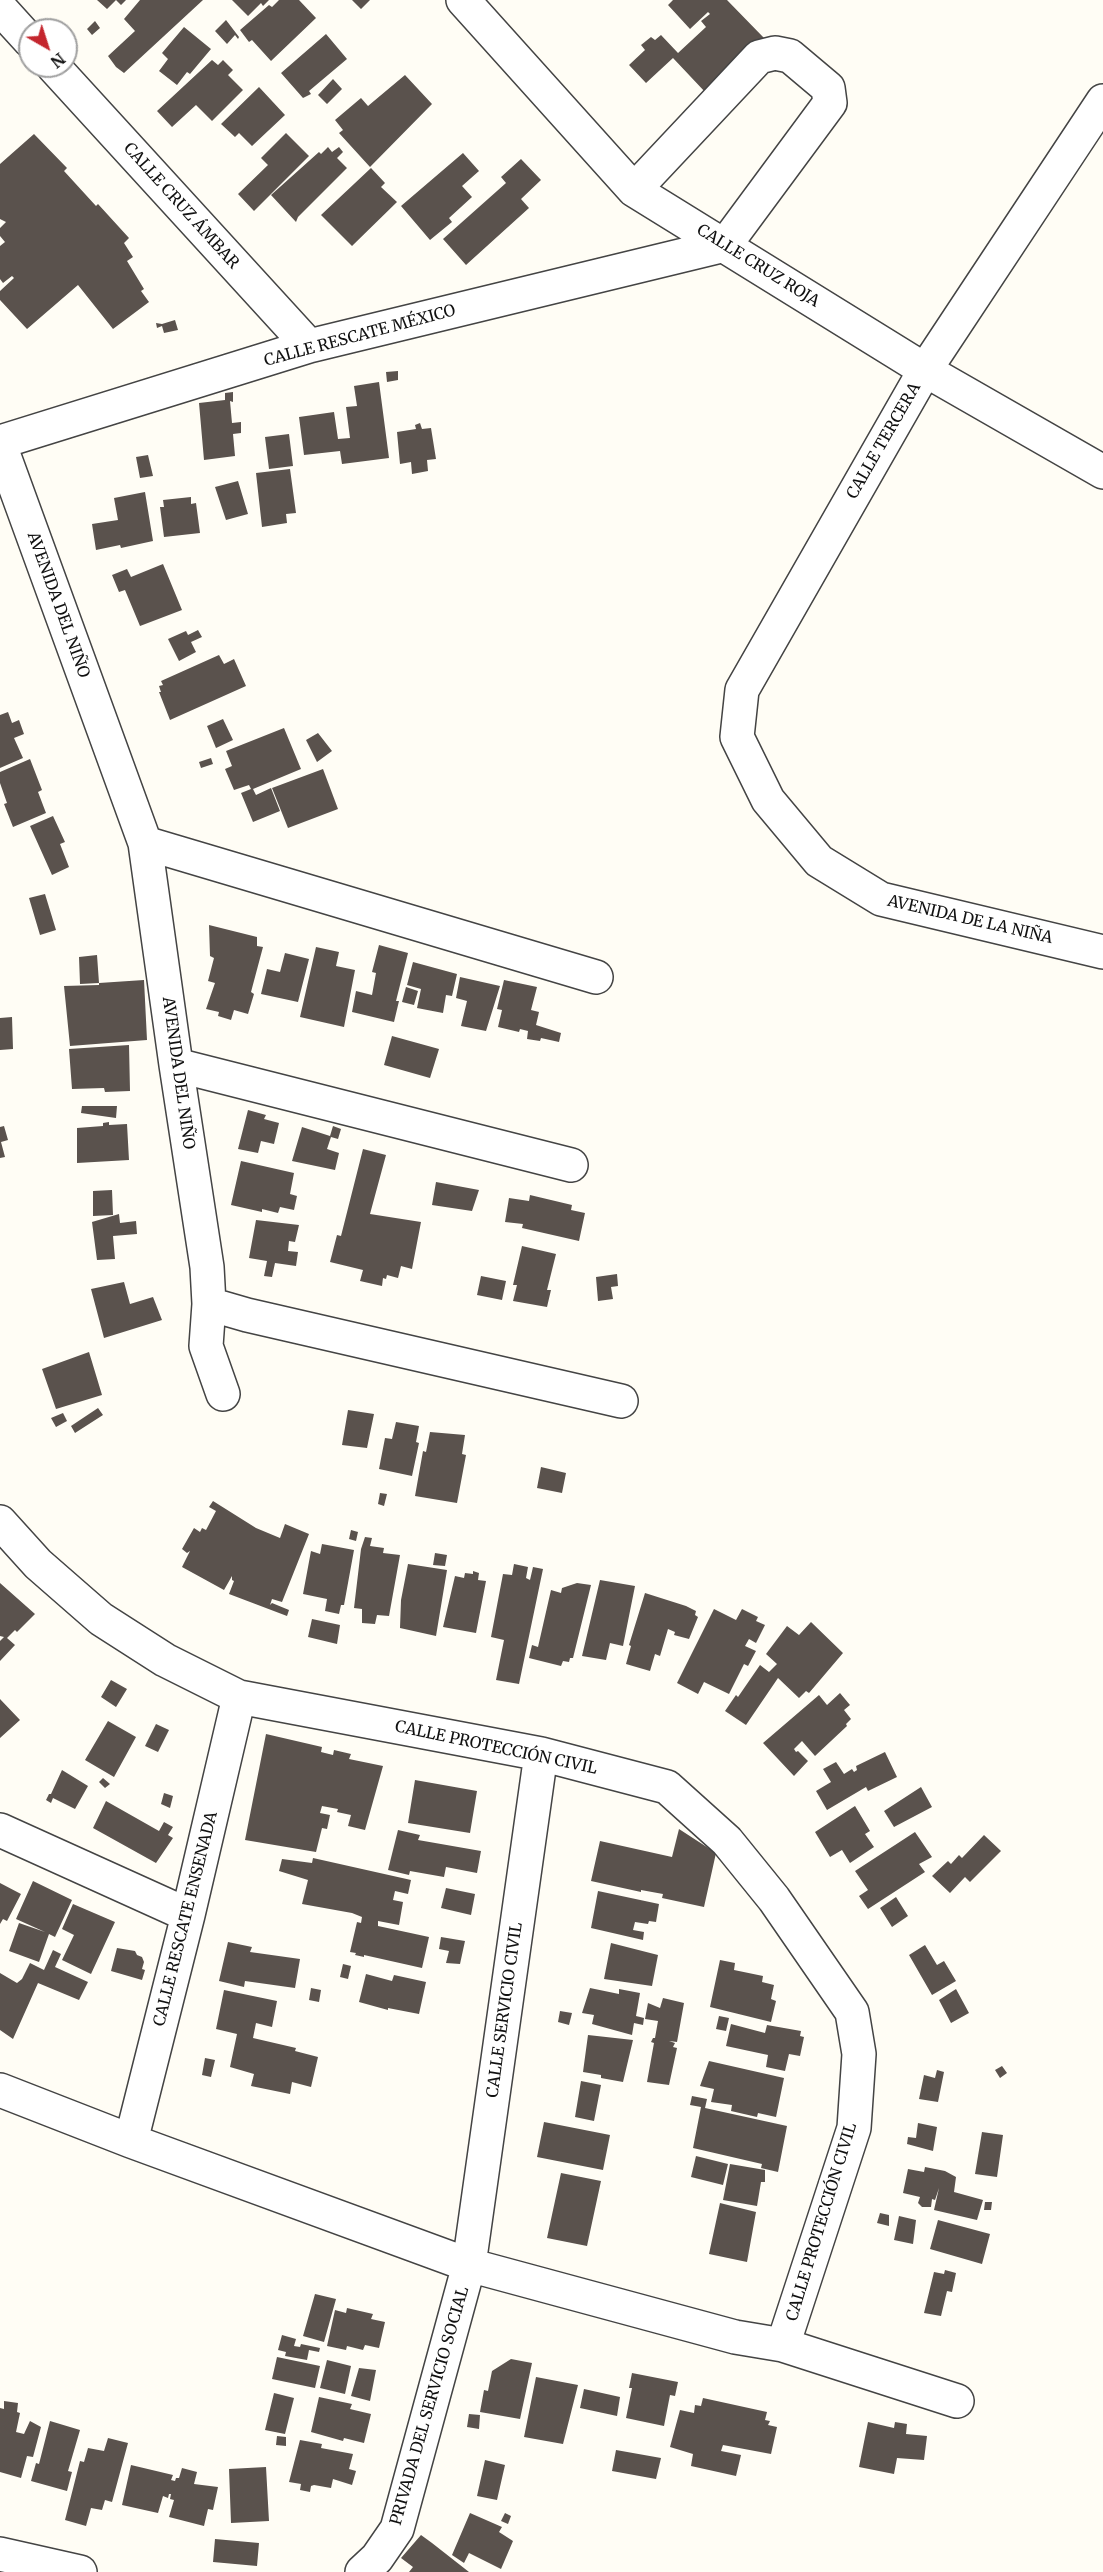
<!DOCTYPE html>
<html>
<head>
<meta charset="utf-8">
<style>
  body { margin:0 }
  #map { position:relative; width:1103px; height:2572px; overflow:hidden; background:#fffdf5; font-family:Merriweather,serif }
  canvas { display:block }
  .north { position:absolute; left:18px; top:18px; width:60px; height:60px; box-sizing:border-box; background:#fff; border:2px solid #a0a0a0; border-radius:50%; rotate:141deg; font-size:16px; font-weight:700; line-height:24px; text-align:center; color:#111 }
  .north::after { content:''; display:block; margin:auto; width:21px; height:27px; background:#c4262e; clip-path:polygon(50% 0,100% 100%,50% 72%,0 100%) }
</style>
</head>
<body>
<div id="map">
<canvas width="1103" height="2572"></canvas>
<div class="north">N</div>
</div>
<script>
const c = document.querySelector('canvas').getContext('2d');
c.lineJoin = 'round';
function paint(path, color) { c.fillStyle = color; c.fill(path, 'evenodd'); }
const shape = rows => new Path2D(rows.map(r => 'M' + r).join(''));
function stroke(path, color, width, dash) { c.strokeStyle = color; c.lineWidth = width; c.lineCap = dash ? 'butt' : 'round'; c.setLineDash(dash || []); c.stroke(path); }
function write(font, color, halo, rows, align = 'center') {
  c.font = font + ' Merriweather,serif'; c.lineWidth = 6; c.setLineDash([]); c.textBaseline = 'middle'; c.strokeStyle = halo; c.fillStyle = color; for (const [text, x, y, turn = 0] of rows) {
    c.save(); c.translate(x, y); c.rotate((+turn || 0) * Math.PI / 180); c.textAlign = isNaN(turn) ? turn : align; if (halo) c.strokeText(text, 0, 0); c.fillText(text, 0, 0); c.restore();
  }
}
paint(shape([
  [97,0,126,0,121,5,116,0,107,9],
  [140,0,203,0,124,73,116,67,108,56,135,31,124,19],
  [232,0,269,0,263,6,261,3,248,16],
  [279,0,299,0,316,18,271,61,252,40,249,42,240,30,269,5,272,7],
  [352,0,370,0,361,9],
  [673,0,727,0,764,38,706,93,673,58,646,83,629,65,645,50,641,45,651,37,655,40,661,35,678,53,706,27,701,21,710,14,708,12,690,29,668,5],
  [226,20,239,37,238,39,235,35,227,44,215,31],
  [95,21,100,28,92,35,87,29],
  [184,27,211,49,190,74,187,72,177,85,159,71,168,59,162,53],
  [326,34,347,59,309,91,311,94,303,98,281,73],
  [212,60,218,65,223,60,233,70,228,75,243,90,212,121,196,105,172,127,157,111],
  [405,75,432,104,370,167,339,133,343,130,335,120,361,98,368,106],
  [333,79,342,89,327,104,318,95],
  [259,87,285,115,252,146,239,133,235,137,221,124],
  [286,133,309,156,254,211,238,194,268,165,261,158],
  [34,134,67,168,64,171,96,206,98,204,129,238,124,243,133,257,127,261,144,289,141,291,149,302,113,329,78,285,27,329,0,300,0,291,14,278,12,276,3,283,0,279,0,246,5,242,0,236,0,228,6,222,0,219,0,164],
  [328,147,332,152,339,147,343,152,337,158,347,168,298,217,296,222,271,195,319,152,321,154],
  [463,153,479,171,462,186,472,197,449,218,452,222,430,240,401,206],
  [521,159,541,180,521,199,529,208,466,265,443,239,506,183,501,177],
  [371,168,385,183,381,187,397,202,352,246,321,215],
  [175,320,178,330,164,333,162,326,157,328,156,323,162,324],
  [398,371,398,380,387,382,386,372],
  [379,382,389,458,342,464,340,451,304,455,299,417,334,412,338,439,350,438,346,407,357,406,354,386],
  [233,392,233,402,230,401,232,423,241,422,241,433,233,434,235,456,204,460,199,403,225,400,225,393],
  [420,423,422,429,431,428,436,459,427,460,428,471,412,474,411,462,400,464,397,432,416,429,415,425],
  [289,434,293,466,269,469,265,437],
  [148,455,153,476,140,478,136,457],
  [290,469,296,513,286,514,287,523,262,527,256,473],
  [238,481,248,514,226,520,215,487],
  [145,492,153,541,121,548,120,545,96,550,92,524,118,520,114,498],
  [191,497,191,504,196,503,200,533,164,537,160,507,164,507,163,500],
  [163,564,182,610,140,626,125,590,119,592,112,575,127,569,131,577],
  [198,630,202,637,191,642,196,652,179,661,168,639,186,631,188,635],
  [219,655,224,664,234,659,246,686,170,720,159,692,161,692,159,686,163,685,161,681],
  [8,712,12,723,19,720,24,734,14,738,23,758,0,768,0,715],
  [223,719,233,740,216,748,207,726],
  [284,728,301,769,253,789,256,795,271,788,280,811,253,822,241,793,251,789,249,785,234,790,225,769,232,766,226,751],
  [318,733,332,751,317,762,306,740],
  [211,758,213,764,201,768,199,762],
  [30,759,42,790,38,792,46,813,13,827,4,804,7,803,0,783,0,772],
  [323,769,338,809,288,828,272,788],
  [53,816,65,842,60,844,69,867,52,875,30,826],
  [45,894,56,930,40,935,29,898],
  [209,925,257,937,257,946,263,947,251,992,254,994,248,1014,234,1010,231,1020,218,1016,219,1012,206,1009,215,983,208,981,214,958,210,956],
  [379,945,408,953,396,1001,399,1001,394,1022,352,1012,356,991,372,995,376,973,372,972],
  [316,947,339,952,336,966,355,970,344,1027,300,1017],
  [285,953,309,959,298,1002,261,994,267,969,280,972],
  [97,955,99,983,80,984,79,957],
  [413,962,457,974,452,996,446,995,443,1013,417,1008,421,989,407,985],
  [460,977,500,986,486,1031,461,1026,467,1001,456,998],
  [144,980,147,1040,70,1046,64,986,99,985,99,983],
  [504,980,537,987,531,1010,539,1012,536,1025,561,1033,559,1042,541,1038,540,1041,527,1039,528,1031,520,1029,519,1032,498,1027,502,1010,497,1009],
  [406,987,418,991,414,1005,402,1002],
  [12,1017,13,1049,0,1050,0,1018],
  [392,1036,439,1049,430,1078,384,1065],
  [129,1045,130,1091,105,1092,104,1088,72,1089,69,1049],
  [82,1106,117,1106,116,1118,81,1113],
  [248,1110,266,1115,264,1119,279,1123,274,1144,261,1141,258,1153,238,1149],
  [109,1122,109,1125,127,1124,129,1160,77,1163,77,1128,103,1126,103,1123],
  [4,1126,8,1140,1,1142,5,1157,0,1158,0,1127],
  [333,1126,341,1129,338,1139,331,1137,327,1149,339,1153,335,1170,292,1161,302,1127,330,1136],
  [363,1149,386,1155,370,1214,421,1222,412,1269,401,1266,398,1278,387,1275,386,1279,383,1278,382,1286,360,1281,363,1270,330,1262,337,1235,341,1236],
  [241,1161,294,1173,290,1194,297,1196,294,1210,280,1207,278,1213,262,1209,262,1212,231,1205],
  [436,1182,479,1190,472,1211,432,1205],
  [112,1190,113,1215,93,1216,93,1191],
  [530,1195,572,1205,571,1210,585,1213,579,1241,522,1228,523,1224,505,1222,509,1198,529,1201],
  [119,1214,120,1223,136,1221,137,1234,113,1236,115,1259,97,1260,92,1222],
  [256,1220,299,1225,295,1242,289,1241,288,1251,298,1252,296,1266,275,1263,272,1277,264,1276,267,1261,249,1258],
  [522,1246,556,1254,547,1290,551,1290,547,1307,513,1301,517,1285,513,1285],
  [617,1274,618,1286,611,1287,613,1299,598,1301,596,1277],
  [481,1276,506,1281,502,1300,477,1295],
  [124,1282,130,1304,153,1297,162,1320,104,1338,91,1289],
  [89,1352,102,1395,56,1409,42,1369],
  [98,1408,103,1415,75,1433,71,1426],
  [348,1410,374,1414,367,1448,342,1445],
  [63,1413,67,1421,56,1427,51,1418],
  [396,1422,419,1426,416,1442,419,1443,412,1476,379,1469,385,1438,392,1439],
  [430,1432,465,1435,462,1454,466,1455,457,1503,415,1496,423,1451,426,1452],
  [541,1467,566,1473,562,1493,537,1488],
  [380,1493,387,1494,384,1506,378,1504],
  [213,1501,256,1528,280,1538,285,1524,309,1534,282,1602,272,1599,270,1605,272,1603,289,1610,287,1616,229,1594,234,1581,232,1580,232,1576,224,1590,182,1567,190,1551,187,1553,182,1549,194,1528,200,1532,202,1528,206,1530,216,1511,209,1507],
  [351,1530,358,1532,356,1541,349,1539],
  [365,1537,372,1538,370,1546,384,1548,383,1553,400,1555,389,1616,377,1615,375,1624,362,1623,362,1609,354,1608,361,1549],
  [322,1544,354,1550,344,1605,341,1605,339,1614,325,1611,327,1599,303,1594,311,1551,320,1554],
  [435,1553,447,1555,445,1566,433,1565],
  [408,1564,447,1570,436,1636,400,1628,401,1600],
  [514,1564,528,1567,526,1578,530,1580,533,1567,543,1569,519,1684,496,1680,504,1640,491,1637,503,1574,512,1575],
  [473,1571,479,1573,478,1580,486,1581,476,1633,443,1627,455,1576,464,1578,465,1573,473,1574],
  [600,1580,635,1586,623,1646,610,1643,606,1660,582,1656],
  [0,1583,35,1614,17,1632,15,1630,7,1638,15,1645,0,1661,0,1641,4,1637,0,1636],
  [577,1583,591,1585,573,1658,570,1658,569,1662,563,1661,561,1666,529,1658,532,1645,538,1647,551,1590,561,1593,562,1588],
  [645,1593,686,1606,696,1611,695,1615,698,1617,689,1639,674,1635,675,1632,668,1629,660,1656,655,1654,650,1671,626,1664,631,1646,629,1645],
  [714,1609,736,1620,742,1609,758,1617,756,1621,765,1625,756,1643,749,1639,745,1646,756,1651,748,1666,744,1664,729,1694,704,1682,698,1694,677,1683],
  [312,1619,340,1625,337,1644,308,1637],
  [811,1622,843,1653,809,1693,806,1691,799,1698,778,1678,746,1725,725,1711,736,1695,738,1697,760,1665,769,1672,777,1664,766,1654,787,1626,799,1635],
  [111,1680,127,1689,116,1707,101,1697],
  [840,1693,850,1705,844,1710,851,1719,846,1724,847,1726,815,1756,802,1741,794,1749,796,1752,798,1751,808,1761,794,1776,763,1743,819,1695,827,1705],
  [0,1699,20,1720,0,1738],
  [108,1721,136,1737,114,1777,85,1760],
  [156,1724,169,1730,158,1752,145,1746],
  [266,1734,322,1747,321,1752,333,1755,334,1750,351,1754,349,1759,383,1766,365,1830,348,1826,351,1815,337,1812,338,1809,322,1806,320,1813,330,1815,327,1829,322,1828,316,1852,245,1840],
  [885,1752,897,1777,868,1791,866,1787,827,1810,816,1791,831,1782,823,1769,836,1762,844,1774,852,1769,854,1772,857,1770,856,1766],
  [62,1770,88,1786,75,1809,53,1798,51,1803,46,1800,49,1794,51,1794],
  [103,1778,110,1784,105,1788,99,1782],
  [415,1780,477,1791,470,1833,408,1823],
  [921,1787,932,1807,894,1827,884,1811],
  [164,1793,173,1796,170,1808,161,1804],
  [106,1801,159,1831,164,1822,173,1827,168,1835,173,1838,156,1863,93,1828],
  [855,1806,870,1831,865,1834,874,1847,850,1863,842,1850,830,1857,815,1832],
  [679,1829,716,1853,704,1907,662,1898,663,1894,641,1890,641,1892,591,1881,600,1841,672,1857],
  [398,1830,420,1835,418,1840,481,1851,477,1873,446,1867,444,1877,410,1871,409,1875,388,1870],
  [915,1832,932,1857,919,1864,925,1872,868,1909,859,1896,868,1890,855,1871],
  [984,1835,1001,1851,970,1882,965,1877,950,1893,932,1876,948,1861,951,1864,959,1855,962,1858],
  [313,1858,411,1880,408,1894,395,1891,393,1900,403,1902,399,1925,378,1921,378,1926,429,1937,422,1968,364,1955,364,1957,355,1955,356,1953,350,1952,357,1922,361,1923,362,1917,352,1913,302,1904,308,1880,279,1871,282,1859,312,1863],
  [33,1881,72,1900,55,1937,49,1934,39,1962,9,1951,19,1923,45,1932,16,1919],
  [0,1883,21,1894,7,1921,3,1919,0,1924],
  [446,1888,475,1894,471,1915,441,1908],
  [598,1891,659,1904,656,1922,649,1921,648,1924,635,1922,633,1930,644,1932,643,1940,591,1928],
  [896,1897,908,1916,892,1927,880,1908],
  [73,1904,115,1922,91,1974,62,1960,74,1935,62,1929],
  [441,1937,465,1941,460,1964,446,1963,449,1951,439,1949],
  [228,1942,252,1947,250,1952,300,1959,295,1988,245,1981,244,1987,219,1981],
  [611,1943,658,1955,652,1986,604,1979],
  [925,1945,937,1965,944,1961,956,1981,932,1995,909,1955],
  [117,1948,135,1951,137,1955,142,1957,144,1962,142,1969,145,1970,142,1980,111,1971],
  [53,1950,61,1954,55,1967,88,1982,79,2000,38,1983,13,2039,0,2030,0,1973,17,1983,22,1979,30,1963,44,1970],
  [720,1960,735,1963,734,1970,763,1976,762,1982,774,1985,771,1999,776,2001,771,2022,710,2007],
  [343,1964,351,1966,348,1979,340,1977],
  [366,1974,392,1981,394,1975,426,1982,419,2014,388,2008,388,2010,359,2002],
  [311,1988,321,1990,319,2002,309,2000],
  [590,1988,619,1994,619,1989,640,1993,636,2016,644,2018,643,2025,634,2023,632,2035,592,2024,594,2015,582,2013],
  [956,1989,969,2013,951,2023,939,2000],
  [224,1990,277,2001,272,2027,256,2023,253,2038,296,2048,295,2051,318,2057,311,2087,292,2082,290,2094,251,2086,254,2074,230,2067,237,2034,216,2029],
  [663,1998,684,2003,677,2042,669,2041,675,2043,673,2047,677,2048,669,2085,647,2082,654,2043,651,2042,653,2038,655,2038,658,2021,645,2019,648,2003,660,2008],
  [560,2011,572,2013,569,2025,558,2022],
  [719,2016,729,2018,726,2031,716,2029],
  [731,2024,765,2033,767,2025,801,2031,800,2036,804,2037,800,2056,789,2054,785,2071,766,2067,768,2055,726,2046],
  [588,2035,633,2040,623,2082,601,2078,601,2075,583,2072],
  [205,2058,215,2060,211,2077,202,2075],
  [709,2061,784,2078,776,2117,758,2113,757,2117,731,2111,732,2105,711,2102,714,2089,700,2086],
  [1002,2066,1007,2073,1000,2078,995,2070],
  [937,2070,944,2072,938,2102,919,2099,924,2075,935,2078],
  [581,2081,601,2085,594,2121,575,2117],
  [692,2096,707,2099,705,2108,787,2126,778,2172,761,2168,762,2164,693,2148,701,2107,690,2105],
  [544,2122,610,2135,603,2170,537,2157],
  [918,2123,937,2127,933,2151,907,2144,908,2137,916,2138],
  [982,2132,1003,2135,997,2177,975,2174],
  [696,2156,728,2164,723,2185,691,2177],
  [730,2164,765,2170,765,2182,761,2182,757,2206,723,2200],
  [925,2167,945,2171,956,2177,954,2192,983,2200,977,2220,934,2210,939,2188,935,2200,932,2199,931,2207,922,2207,918,2203,920,2197,903,2193,908,2169,924,2172],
  [561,2173,601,2181,587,2246,547,2238],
  [985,2202,992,2202,991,2210,984,2210],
  [720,2203,756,2212,747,2262,709,2254],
  [880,2213,889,2215,889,2226,877,2223],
  [899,2216,916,2220,913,2244,894,2240],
  [938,2220,990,2234,982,2264,930,2249],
  [945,2270,956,2273,952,2292,947,2291,941,2316,924,2313,934,2272,944,2274],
  [315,2294,336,2299,324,2342,303,2336],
  [347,2308,373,2314,371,2319,385,2322,379,2348,365,2345,363,2350,347,2346,346,2350,327,2346,335,2310,346,2313],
  [282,2335,296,2339,294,2346,300,2347,301,2344,320,2348,319,2352,309,2350,307,2360,285,2356,286,2352,278,2350],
  [277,2357,320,2366,315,2388,272,2379],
  [511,2359,532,2363,520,2419,480,2412,484,2390,488,2391,492,2371],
  [327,2360,351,2366,345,2394,320,2388],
  [359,2368,376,2370,370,2401,351,2396],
  [632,2373,678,2382,675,2396,670,2395,664,2426,626,2418,632,2388,629,2388],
  [536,2377,578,2385,563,2444,524,2437],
  [584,2389,620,2397,617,2416,580,2408],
  [274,2393,294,2398,285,2434,265,2430],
  [319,2397,352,2404,350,2409,371,2414,364,2443,344,2438,343,2441,311,2432],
  [703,2398,767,2412,765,2420,770,2421,768,2425,777,2427,771,2454,723,2445,721,2451,741,2455,736,2476,691,2466,693,2454,670,2447,680,2410,694,2413,695,2405,701,2406],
  [4,2401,18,2403,17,2412,20,2413,16,2432,24,2434,30,2421,41,2427,33,2457,27,2456,21,2478,0,2472,0,2408,4,2409],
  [469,2414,480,2415,479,2429,467,2427],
  [50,2421,80,2430,68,2471,72,2472,67,2491,31,2481,36,2463,39,2464],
  [868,2422,894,2428,895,2422,907,2424,906,2434,927,2436,924,2460,897,2458,894,2474,859,2467],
  [277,2436,286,2437,286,2446,276,2445],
  [108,2438,128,2443,112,2502,105,2500,102,2510,91,2508,86,2526,65,2520,80,2461,84,2462,88,2448,104,2451],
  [300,2440,322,2444,321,2448,353,2454,349,2469,356,2471,352,2485,333,2479,331,2488,314,2485,311,2486,310,2492,300,2490,301,2484,289,2482],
  [616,2450,661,2458,656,2479,612,2471],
  [485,2460,505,2465,497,2500,477,2496],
  [131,2465,173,2475,171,2480,175,2481,176,2478,179,2478,182,2468,197,2472,194,2484,218,2487,213,2510,208,2509,204,2526,169,2517,174,2500,170,2499,171,2494,169,2494,168,2498,163,2496,158,2513,122,2505],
  [266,2467,269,2521,231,2523,229,2469],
  [470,2513,502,2527,499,2532,513,2541,501,2569,469,2553,464,2563,452,2555],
  [505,2513,511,2516,508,2524,501,2521],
  [421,2535,432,2543,469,2572,409,2572,413,2567,401,2558],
  [215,2539,259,2543,257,2566,213,2562]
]), '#5a524d');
const minor = shape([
  [463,0,634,190,925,370,1103,472],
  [0,8,30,41],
  [53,66,309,346],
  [1103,101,925,370,742,690,737,737,768,800,819,861,881,899,1103,952],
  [0,442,309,346,725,245,830,103,828,88,790,56,775,53,759,57,634,190],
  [0,445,145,843,176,1065,207,1267,209,1304,206,1346,223,1394],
  [145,843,596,977],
  [176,1065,571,1165],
  [209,1304,247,1315,621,1401],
  [0,1522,38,1564,101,1619,165,1660,239,1697,541,1754,667,1787,727,1841,774,1899,852,2012,859,2054,854,2128,783,2345],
  [0,1830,188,1915],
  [0,2090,131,2141,469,2265,735,2337,783,2345,957,2401],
  [131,2141,188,1915,239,1697],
  [0,2554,80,2572],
  [362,2572,377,2558,397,2529,469,2265,541,1754]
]);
stroke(minor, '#444', 36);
stroke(minor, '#fff', 33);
write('16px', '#111', '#fff', [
  ["CALLE CRUZ ÁMBAR",181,206,48],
  ["CALLE CRUZ ROJA",758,266,32],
  ["CALLE RESCATE MÉXICO",360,336,-15],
  ["CALLE TERCERA",884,441,-60],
  ["AVENIDA DEL NIÑO",58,605,70],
  ["AVENIDA DE LA NIÑA",970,920,13],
  ["AVENIDA DEL NIÑO",178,1073,82],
  ["CALLE PROTECCIÓN CIVIL",496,1748,12],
  ["CALLE RESCATE ENSENADA",186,1919,-76],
  ["CALLE SERVICIO CIVIL",505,2010,-82],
  ["CALLE PROTECCIÓN CIVIL",822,2222,-73],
  ["PRIVADA DEL SERVICIO SOCIAL",430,2406,-74]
]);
</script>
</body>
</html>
